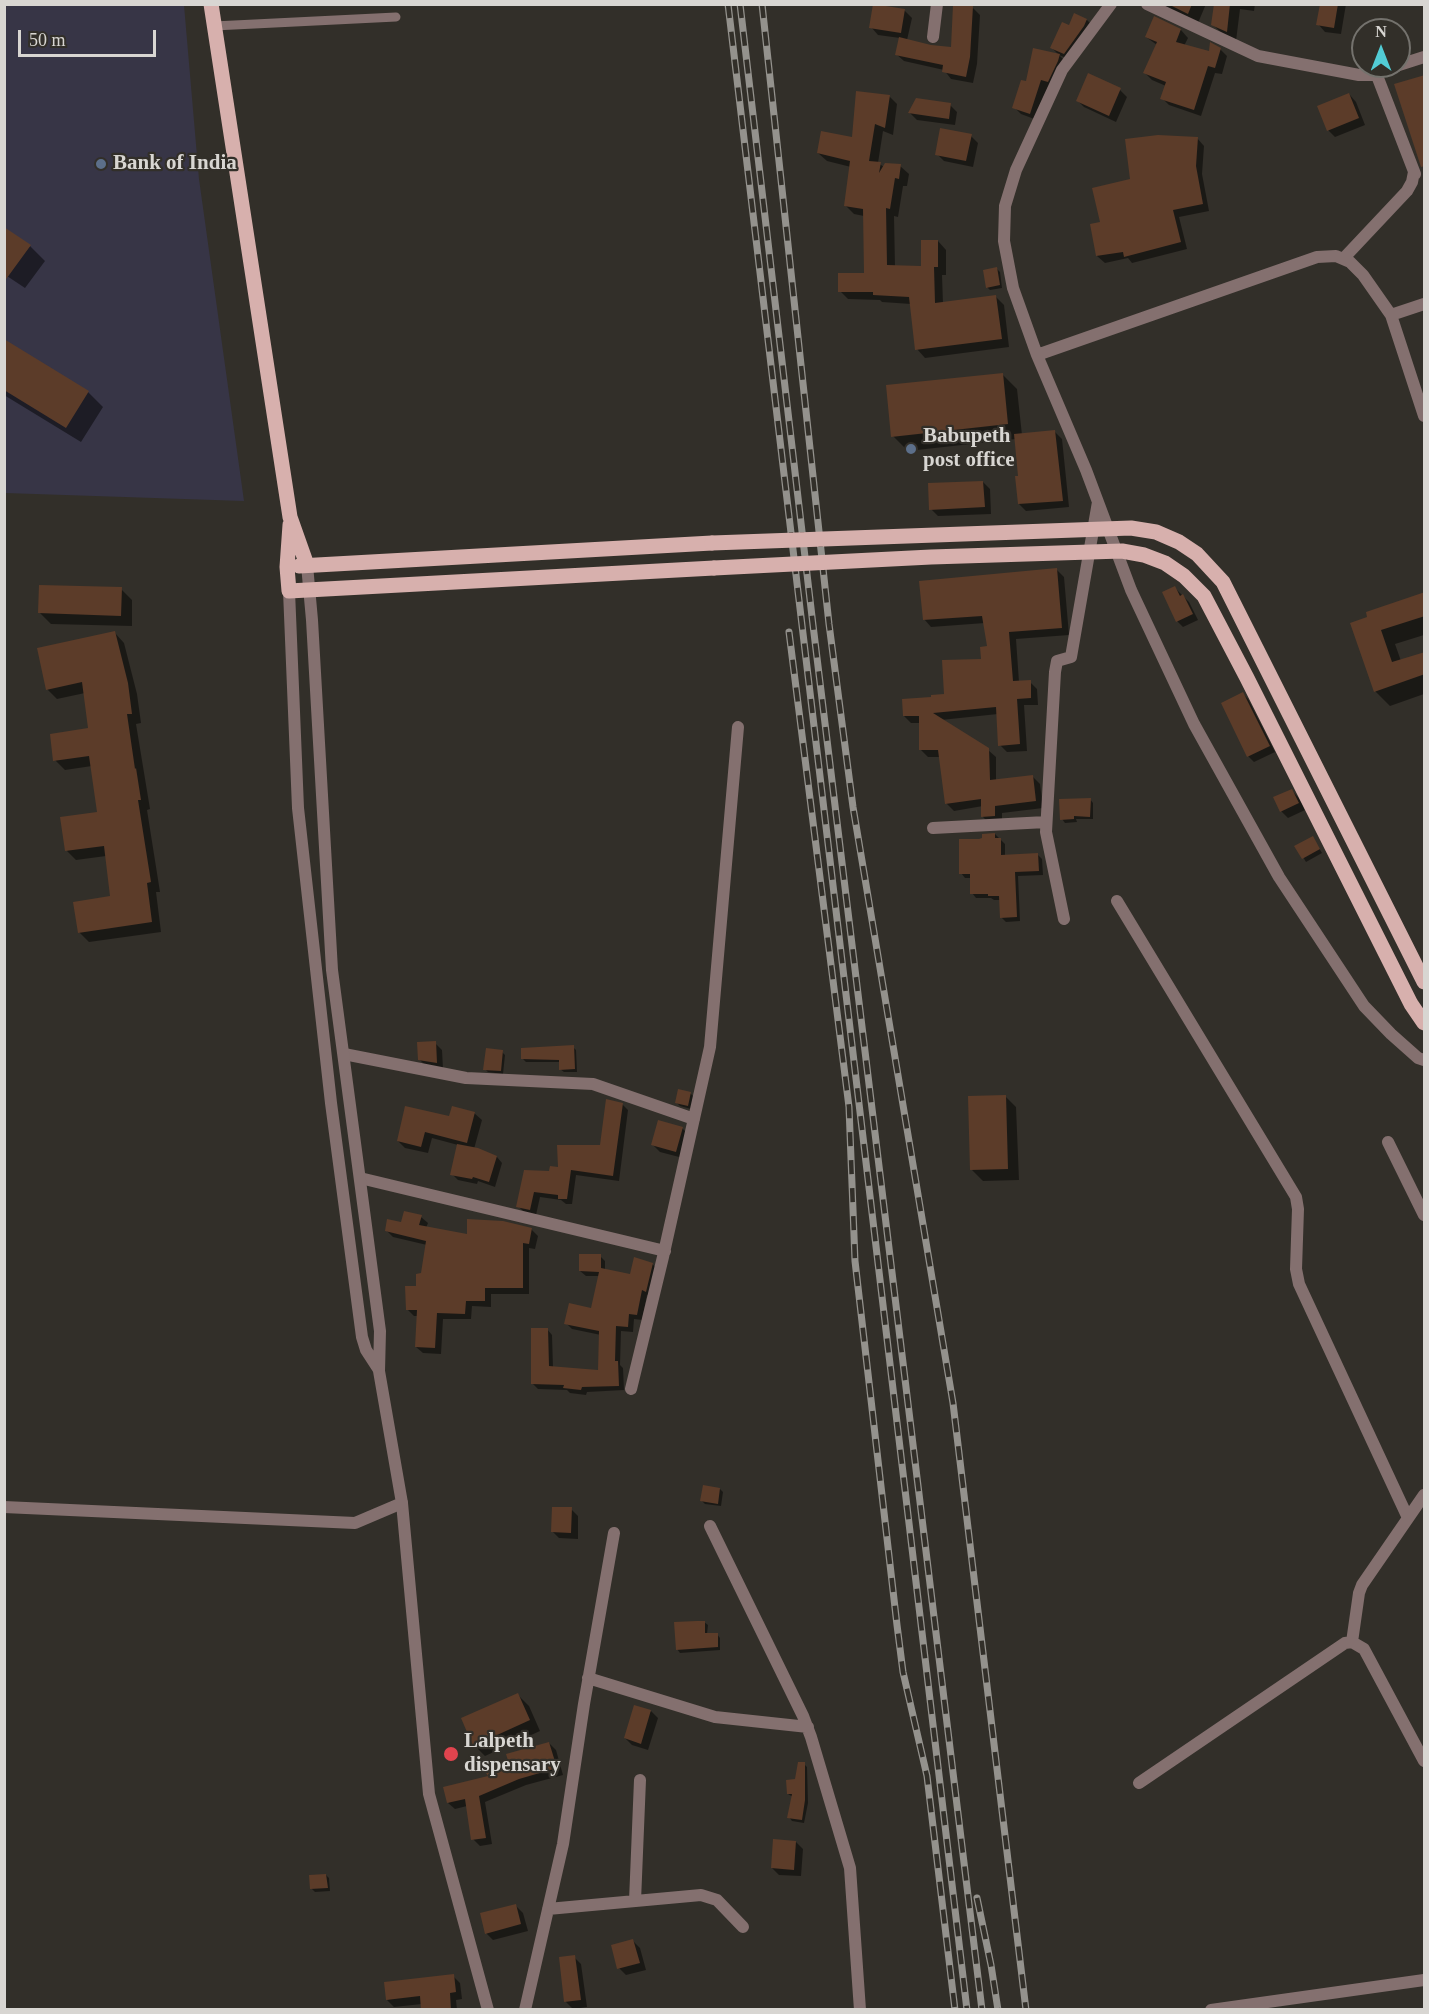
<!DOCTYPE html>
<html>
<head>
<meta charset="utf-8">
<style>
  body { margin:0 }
  #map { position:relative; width:1429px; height:2014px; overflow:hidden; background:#322f29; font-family:Georgia,serif }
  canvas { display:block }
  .frame { position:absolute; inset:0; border:6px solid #d8d6d2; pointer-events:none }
  .north { position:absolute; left:1351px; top:18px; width:60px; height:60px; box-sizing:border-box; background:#322f29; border:2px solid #74726d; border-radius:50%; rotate:0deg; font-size:16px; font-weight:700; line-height:24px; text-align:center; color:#d8d6d2 }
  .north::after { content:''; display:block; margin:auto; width:21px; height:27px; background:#52ccd5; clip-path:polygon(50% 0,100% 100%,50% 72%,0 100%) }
  .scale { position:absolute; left:18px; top:30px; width:138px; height:27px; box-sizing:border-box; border:3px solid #d8d6d2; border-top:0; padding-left:8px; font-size:18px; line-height:21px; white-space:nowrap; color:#d8d6d2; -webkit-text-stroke:4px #322f29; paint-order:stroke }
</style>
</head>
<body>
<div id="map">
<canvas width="1429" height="2014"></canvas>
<div class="frame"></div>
<div class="north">N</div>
<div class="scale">50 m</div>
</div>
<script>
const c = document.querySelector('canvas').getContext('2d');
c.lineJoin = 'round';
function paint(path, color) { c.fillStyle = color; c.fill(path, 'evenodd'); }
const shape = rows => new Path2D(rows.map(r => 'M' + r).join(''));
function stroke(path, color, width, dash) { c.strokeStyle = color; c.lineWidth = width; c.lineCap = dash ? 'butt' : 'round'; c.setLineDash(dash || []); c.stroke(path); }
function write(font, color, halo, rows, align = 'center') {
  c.font = font + ' Georgia,serif'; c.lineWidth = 4.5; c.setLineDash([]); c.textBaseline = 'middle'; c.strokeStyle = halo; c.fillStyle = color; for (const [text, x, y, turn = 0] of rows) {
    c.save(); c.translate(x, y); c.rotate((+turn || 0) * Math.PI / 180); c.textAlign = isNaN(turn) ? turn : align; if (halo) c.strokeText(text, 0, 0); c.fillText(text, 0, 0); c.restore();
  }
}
paint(shape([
  [5,5,184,5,199,179,244,501,5,493]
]), '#373546');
paint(shape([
  [1158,4,1206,4,1198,23],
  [1215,4,1255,4,1254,11,1240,9,1236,41,1223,34,1213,25],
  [1322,4,1346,4,1341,34,1325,32,1318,24],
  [973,8,980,15,977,64,973,83,951,79,944,70,904,61,896,54,900,38,878,35,871,27,904,10,912,18,907,40,931,47,952,49],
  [1075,15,1087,20,1094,27,1071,60,1059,55,1052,48,1070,27],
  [1154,18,1181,30,1188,38,1184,46,1210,53,1220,49,1227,56,1222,74,1215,73,1201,116,1169,105,1162,98,1166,86,1152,80,1145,73,1157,45,1146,37],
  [1059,55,1066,62,1055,88,1048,87,1037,120,1021,114,1014,107,1028,83],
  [1089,75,1120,90,1127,97,1116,122,1084,107,1077,100],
  [1349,94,1356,102,1365,125,1335,137,1328,130],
  [889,96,897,104,893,135,883,131,878,163,884,167,900,166,909,174,907,186,903,186,898,217,894,216,895,267,923,267,938,241,946,250,946,275,942,275,943,304,996,297,1004,305,1009,347,925,358,917,349,911,304,882,302,880,300,848,299,840,291,865,275,864,216,854,214,846,206,851,167,827,161,818,153,854,139],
  [950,105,957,112,955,125,917,120,910,113],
  [971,136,978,143,973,167,944,161,937,154],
  [1197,138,1204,146,1202,174,1209,211,1179,217,1187,249,1132,263,1128,258,1105,263,1097,256,1102,223,1132,180],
  [30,246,45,261,25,288,4,274],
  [997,269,1000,272,1002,288,990,290,987,287],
  [4,341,88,392,103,407,81,442,4,395],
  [1002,374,1017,389,1022,435,1055,432,1062,439,1069,507,1026,511,1019,504,1019,477,1016,439,908,451,893,436],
  [983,482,990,489,991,514,938,516,931,509],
  [1057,570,1064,577,1069,635,1016,639,1019,682,1030,682,1037,689,1038,705,1024,705,1027,751,1007,752,1000,745,998,714,941,720,988,750,996,757,996,781,1032,776,1040,784,1043,808,1002,813,1002,823,990,824,983,817,983,806,954,811,946,803,940,757,928,757,921,750,921,723,911,723,904,716,933,699,945,695,983,660,988,648,985,623,931,627,924,619],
  [1175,588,1189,602,1198,620,1183,627,1177,621],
  [121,589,132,600,132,626,51,624,40,613],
  [1424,595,1424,635,1395,644,1401,661,1424,653,1424,694,1390,706,1375,691,1352,624],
  [115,633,124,643,137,694,141,723,136,724,150,809,147,810,160,892,156,892,161,932,89,942,79,932,112,898,106,856,76,860,67,851,98,813,92,766,65,770,55,760,90,730,85,693,57,699,47,689],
  [1243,694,1248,699,1275,752,1254,762,1248,756],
  [1292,791,1299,798,1305,810,1288,818,1281,811],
  [1090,799,1093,803,1093,819,1076,819,1077,822,1065,823,1062,819],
  [995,834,1005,844,1005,856,1038,855,1042,859,1043,875,1018,876,1020,921,1006,922,1001,917,1000,900,994,900,991,898,976,898,972,893,972,878,965,878,961,873,983,839],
  [1313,838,1322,853,1306,862,1297,847],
  [435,1043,442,1050,443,1069,427,1067,420,1060],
  [573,1047,576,1050,577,1072,564,1072,560,1069,560,1062,526,1062,523,1059],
  [502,1052,505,1055,503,1074,488,1072,485,1069],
  [680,1091,691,1094,694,1097,691,1109,680,1106,677,1103],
  [1005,1096,1016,1107,1019,1180,983,1181,972,1170],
  [622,1104,628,1110,619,1181,576,1175,572,1204,566,1204,561,1200,540,1197,536,1215,524,1212,518,1206,551,1172,601,1146],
  [474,1113,482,1120,474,1149,497,1157,502,1163,495,1187,478,1181,477,1184,458,1180,452,1174,458,1145,432,1138,428,1153,405,1148,398,1141],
  [682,1128,689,1135,683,1158,660,1152,653,1145],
  [421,1217,428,1223,426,1228,468,1235,531,1229,538,1236,535,1249,529,1248,529,1294,491,1294,491,1307,472,1306,471,1319,443,1319,441,1354,423,1353,416,1347,418,1316,414,1316,407,1309,422,1275,427,1245,393,1237,386,1230],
  [600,1256,605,1261,605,1270,631,1276,652,1264,658,1269,651,1296,647,1295,642,1320,634,1319,633,1332,621,1331,620,1365,623,1368,624,1390,587,1392,586,1395,570,1393,567,1390,538,1389,532,1383,547,1329,552,1335,553,1368,599,1372,601,1335,572,1329,566,1323,593,1309,599,1276,586,1276,580,1271],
  [720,1489,723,1492,721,1506,705,1504,702,1501],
  [571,1509,578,1516,578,1539,559,1538,552,1531],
  [704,1622,708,1625,707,1634,717,1634,720,1638,720,1650,680,1653,677,1649],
  [518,1695,529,1706,540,1731,485,1756,474,1745],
  [651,1711,658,1718,648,1750,632,1745,625,1738],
  [549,1743,556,1750,563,1775,526,1785,485,1802,492,1844,480,1846,473,1839,467,1806,455,1809,448,1803],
  [804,1764,807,1767,808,1803,804,1823,792,1821,789,1817,793,1797,788,1794],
  [796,1842,803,1849,801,1876,779,1875,772,1868],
  [326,1875,329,1878,330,1891,315,1892,311,1888],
  [515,1905,523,1913,528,1931,493,1940,486,1933],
  [633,1941,640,1948,646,1970,626,1975,619,1968],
  [574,1957,581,1964,587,2007,573,2009,566,2002],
  [453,1976,460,1983,462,1999,456,2000,457,2010,423,2010,422,2004,394,2007,387,2000]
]), '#0007');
paint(shape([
  [873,4,905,9,901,33,869,28],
  [1168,4,1192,4,1188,14],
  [1214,4,1230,4,1227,32,1211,25],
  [1320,4,1338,4,1334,28,1316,25],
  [953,5,973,6,970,57,966,77,942,72,943,65,895,55,899,37,931,45,951,47],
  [1074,13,1087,19,1084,26,1064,54,1050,48,1062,22,1069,25],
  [1154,16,1181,29,1176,42,1209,51,1210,42,1221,48,1215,68,1208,66,1194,110,1160,99,1166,82,1143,73,1157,42,1145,37],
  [1033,48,1060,54,1058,61,1048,82,1041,80,1030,114,1012,108,1021,80,1026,81],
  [1088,73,1121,88,1109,116,1076,101],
  [1425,75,1425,166,1421,167,1394,84],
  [856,91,890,95,885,128,875,124,869,161,881,162,879,173,885,163,901,164,899,179,895,178,890,209,886,208,887,265,921,266,921,240,938,240,938,267,934,267,935,303,996,295,1002,339,915,350,909,297,873,295,873,292,838,292,838,273,864,273,863,209,844,206,850,161,817,153,821,131,852,137],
  [1349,93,1359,118,1327,131,1317,106],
  [916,98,951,103,949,119,908,113],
  [940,128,972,134,966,161,935,155],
  [1158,135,1198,137,1196,166,1203,204,1173,210,1181,242,1124,257,1123,252,1096,256,1090,224,1100,222,1092,188,1130,179,1125,139],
  [4,227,31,245,4,282],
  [997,267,1000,285,986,288,983,270],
  [4,339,89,391,66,428,4,390],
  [1003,373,1008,424,891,437,886,385],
  [1055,430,1063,501,1018,504,1015,476,1018,476,1014,434],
  [983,481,985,507,929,510,928,483],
  [1057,568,1062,628,1009,632,1013,681,1031,680,1031,698,1017,699,1020,744,998,746,996,707,933,713,989,748,990,780,1033,775,1036,801,995,806,995,816,981,817,981,799,945,804,938,750,919,750,919,716,903,716,902,699,931,697,931,695,944,694,942,660,981,659,980,647,987,646,982,616,923,620,919,581],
  [39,585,122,587,121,616,38,613],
  [1175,586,1180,596,1183,594,1193,614,1176,622,1162,592],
  [1425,592,1425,616,1381,630,1392,662,1425,652,1425,674,1374,692,1350,623,1367,617,1366,612],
  [115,631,128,683,132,714,127,714,135,769,136,768,141,800,138,800,151,882,147,883,152,922,78,933,73,902,110,896,104,846,65,851,60,817,97,812,89,756,53,761,50,734,88,728,82,682,46,690,37,648],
  [1243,692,1270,746,1247,757,1221,703],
  [1292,789,1299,803,1280,812,1273,797],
  [1091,798,1090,817,1074,816,1074,819,1060,820,1059,799],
  [995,833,995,838,1001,838,1001,855,1038,853,1039,871,1015,872,1017,917,1000,918,999,896,988,896,988,894,970,894,970,874,959,874,959,839,979,839,982,838,982,834],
  [1313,836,1320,849,1302,859,1294,846],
  [436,1041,437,1063,418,1060,417,1042],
  [574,1045,575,1069,559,1070,559,1060,521,1059,521,1048],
  [486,1048,503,1050,501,1071,483,1070],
  [678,1089,691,1092,688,1106,675,1103],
  [1006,1095,1008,1169,970,1170,968,1096],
  [606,1099,623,1103,613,1176,571,1170,567,1199,558,1199,558,1195,534,1192,530,1210,516,1207,524,1170,549,1171,550,1166,558,1167,557,1145,600,1145],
  [405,1106,449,1116,452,1106,475,1112,467,1143,425,1132,421,1147,397,1141],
  [658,1120,683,1127,676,1152,651,1145],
  [457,1144,478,1148,497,1156,489,1182,473,1177,472,1179,450,1175],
  [404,1211,422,1215,419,1225,467,1234,467,1219,503,1221,532,1228,529,1244,523,1243,523,1288,485,1288,485,1301,466,1301,465,1314,437,1313,435,1348,415,1347,417,1310,406,1310,405,1286,416,1286,416,1274,421,1273,426,1241,385,1231,387,1219,401,1222],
  [579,1254,601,1254,601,1268,630,1274,634,1257,653,1263,646,1292,642,1290,637,1315,629,1314,628,1327,616,1326,615,1361,618,1361,619,1386,582,1387,581,1390,563,1388,564,1385,531,1384,531,1328,548,1328,549,1366,598,1370,599,1331,564,1324,569,1303,591,1308,599,1272,579,1271],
  [703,1485,720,1488,718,1504,700,1501],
  [552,1507,572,1507,571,1533,551,1532],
  [697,1621,705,1621,705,1633,718,1633,718,1647,676,1650,674,1622],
  [518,1693,530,1720,473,1746,461,1718],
  [634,1705,651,1710,641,1744,624,1738],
  [549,1742,557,1768,519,1779,479,1796,486,1838,471,1840,465,1799,447,1803,443,1787,488,1776,486,1773,509,1764,506,1754],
  [798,1762,805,1762,805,1800,802,1820,787,1818,792,1794,787,1794,786,1780,795,1779],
  [773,1839,796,1841,794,1870,771,1868],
  [326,1874,328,1888,310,1889,309,1875],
  [516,1904,521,1924,485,1934,480,1913],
  [633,1939,640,1963,617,1969,611,1945],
  [575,1955,581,2000,564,2002,559,1957],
  [454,1974,456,1992,450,1993,451,2010,421,2010,420,1996,386,2000,384,1982]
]), '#5c3c29');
stroke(shape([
  [214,26,396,17]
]), '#84706f', 9);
stroke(shape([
  [1111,4,1062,70,1016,170,1005,206,1004,241,1013,288,1037,355,1086,470,1131,590,1194,724,1279,877,1364,1006,1391,1034,1418,1058,1424,1060],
  [1147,4,1258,56,1359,75,1371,75,1397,66],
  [933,37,937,4],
  [1399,65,1424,57],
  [1343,259,1407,191,1412,182,1414,172,1415,174,1376,73],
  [1391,315,1424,304],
  [1037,355,1317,257,1336,256,1350,262,1363,275,1391,315,1424,416],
  [933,828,1046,822],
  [1117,901,1296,1197,1298,1209,1296,1269,1299,1284,1408,1518],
  [1064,919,1046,832,1055,672,1057,661,1071,657,1098,502],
  [344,1054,466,1078,593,1084,694,1119],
  [1388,1142,1424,1215],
  [360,1178,665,1251],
  [631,1389,663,1257,710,1047,738,727],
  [402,1503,429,1794,488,2010],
  [710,1526,803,1716,811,1737,850,1868,860,2010],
  [1352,1642,1359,1593,1362,1585,1424,1495],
  [588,1678,715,1717,808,1727],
  [1139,1783,1345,1643,1352,1642,1364,1649,1424,1761],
  [635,1901,640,1780],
  [548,1909,701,1895,717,1900,743,1927],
  [525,2010,563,1844,584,1704,614,1533],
  [1211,2010,1424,1980]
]), '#84706f', 12);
stroke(shape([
  [289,591,298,808,331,1103,362,1337,366,1350,379,1370],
  [4,1507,355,1523,402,1503,379,1371,380,1331,332,970,312,620,307,565]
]), '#84706f', 12);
stroke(shape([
  [211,4,290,517,307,565],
  [290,525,287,567,289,591,714,568],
  [299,566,712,543]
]), '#d7b0ad', 15);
const rail = shape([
  [728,4,967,2010],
  [740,4,813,625,982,2010],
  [762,4,829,624,853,807,953,1403,1026,2010],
  [789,632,849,1107,855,1261,897,1625,903,1672,927,1776,955,2010],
  [977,1898,991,1965,998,2010]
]);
stroke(rail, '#94928d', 7);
stroke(rail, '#322f29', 4.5, [14]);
stroke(shape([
  [712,543,1131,528,1156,532,1179,542,1197,554,1223,582,1424,982],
  [714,568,931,557,1122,551,1144,555,1165,563,1184,576,1204,596,1247,678,1411,1004,1424,1023]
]), '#d7b0ad', 15);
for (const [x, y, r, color] of [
  [101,164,6,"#5c6f8a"],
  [911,449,6,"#5c6f8a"],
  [451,1754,8,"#e0444e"]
]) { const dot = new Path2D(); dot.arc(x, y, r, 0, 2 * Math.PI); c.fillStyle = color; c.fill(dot); stroke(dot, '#322f29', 2); }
write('bold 21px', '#d8d6d2', '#322f29', [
  ["Bank of India",113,164],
  ["Babupeth",923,437],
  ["post office",923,461],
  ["Lalpeth",464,1742],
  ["dispensary",464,1766]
], 'left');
</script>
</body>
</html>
